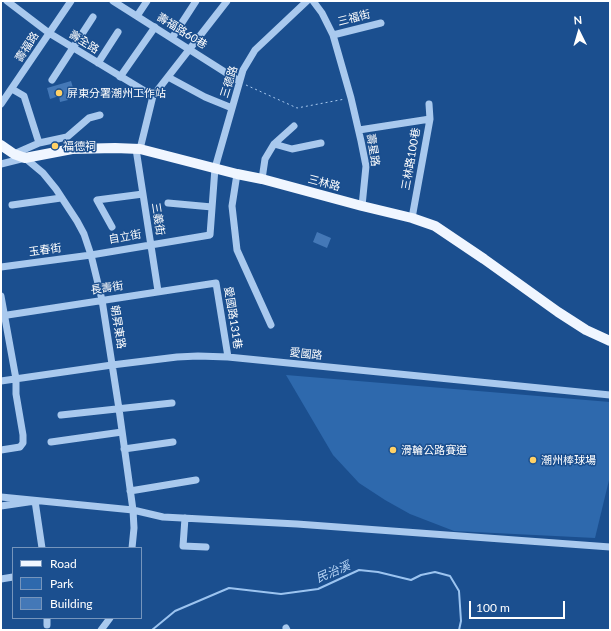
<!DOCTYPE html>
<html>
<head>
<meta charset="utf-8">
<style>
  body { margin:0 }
  #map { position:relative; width:611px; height:631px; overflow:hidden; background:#1b4f8f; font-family:Lato,sans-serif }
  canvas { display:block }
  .frame { position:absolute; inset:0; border:2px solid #fff; pointer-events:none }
  .legend { position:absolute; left:12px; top:547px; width:130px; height:72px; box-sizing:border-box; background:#1b4f8f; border:1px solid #7695bc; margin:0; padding:5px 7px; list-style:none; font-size:12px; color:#fff }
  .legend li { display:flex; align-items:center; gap:8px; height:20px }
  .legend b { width:20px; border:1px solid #7695bc }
  .north { position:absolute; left:559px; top:12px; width:40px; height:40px; -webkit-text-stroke:3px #1b4f8f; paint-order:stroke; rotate:355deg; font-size:11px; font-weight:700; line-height:16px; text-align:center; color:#fff }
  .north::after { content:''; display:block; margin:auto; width:14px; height:18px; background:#fff; clip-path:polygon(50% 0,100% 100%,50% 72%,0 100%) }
  .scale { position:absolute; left:469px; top:601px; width:96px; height:18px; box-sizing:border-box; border:2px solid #fff; border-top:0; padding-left:5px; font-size:12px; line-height:14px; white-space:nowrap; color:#fff; -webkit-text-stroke:3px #1b4f8f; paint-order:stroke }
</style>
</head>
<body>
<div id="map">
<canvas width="611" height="631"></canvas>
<div class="frame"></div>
<ul class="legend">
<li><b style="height:5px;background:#f0f6ff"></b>Road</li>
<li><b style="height:11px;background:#2e69ad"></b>Park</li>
<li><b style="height:11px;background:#4478b7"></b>Building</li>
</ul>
<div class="north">N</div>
<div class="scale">100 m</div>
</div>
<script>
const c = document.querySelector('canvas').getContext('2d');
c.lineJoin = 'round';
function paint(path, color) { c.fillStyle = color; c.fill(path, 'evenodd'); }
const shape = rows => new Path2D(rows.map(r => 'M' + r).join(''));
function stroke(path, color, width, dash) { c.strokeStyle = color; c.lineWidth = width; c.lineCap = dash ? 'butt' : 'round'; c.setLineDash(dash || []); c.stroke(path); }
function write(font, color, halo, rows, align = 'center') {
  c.font = font + ' Lato,"Noto Sans TC",sans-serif'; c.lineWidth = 3; c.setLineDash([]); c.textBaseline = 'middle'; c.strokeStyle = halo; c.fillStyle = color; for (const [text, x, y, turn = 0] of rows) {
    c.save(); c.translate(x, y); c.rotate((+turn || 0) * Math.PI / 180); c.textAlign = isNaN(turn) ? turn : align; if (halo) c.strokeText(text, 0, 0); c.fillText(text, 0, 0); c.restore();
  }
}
paint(shape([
  [286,375,610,402,610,476,595,538,454,531,410,514,385,500,359,483,333,455]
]), '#2e69ad');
stroke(shape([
  [152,630,175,611,229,588,281,594,318,589,359,570,378,572,411,580,421,575,435,572,450,576,459,591,461,621,459,630]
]), '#9cc4f0', 2);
paint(shape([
  [71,81,74,91,66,94,68,100,60,102,59,96,50,99,47,88],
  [317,232,331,238,327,248,313,242]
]), '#4478b7');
stroke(shape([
  [246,85,297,108,345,99]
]), '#a9c9ee', 1, [2, 3]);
stroke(shape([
  [7,1,49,33,153,96],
  [113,1,239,81],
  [313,1,322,13,333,35,351,98,361,141,366,166,362,206],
  [137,16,147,1],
  [333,35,381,23],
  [172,38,196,1],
  [98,63,118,32],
  [120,77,155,27],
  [168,77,205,97,232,108],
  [52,80,93,17],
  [12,89,24,96,39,143],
  [1,104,71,1],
  [359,130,430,119],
  [274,144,292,149,321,143],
  [136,149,158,291],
  [140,149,153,96,227,1],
  [14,154,39,143,67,137,89,118,100,115],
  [1,164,25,158,43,173,56,189,77,221,84,234,91,255,102,300,119,409,133,510,134,528,132,548],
  [237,174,232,206,237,250,271,325],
  [262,179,265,159,274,144,294,126],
  [168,203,212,207],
  [12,205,61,198],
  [412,218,430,119,429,104],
  [112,227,97,200,143,194],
  [1,267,91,255,210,235,215,168,243,70,255,50,307,1],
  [1,296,16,379,16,394,23,435,23,443,20,447,1,450],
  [1,316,216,283,228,357],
  [1,381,112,365,177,357,198,356,228,357,610,395],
  [61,415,172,403],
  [51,442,122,432],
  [124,449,173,442],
  [130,491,196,480],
  [1,497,133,510,163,517,297,524,610,547],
  [1,506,35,501,42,548],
  [185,518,183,546,206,547],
  [1,579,13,577],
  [47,618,47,625],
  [286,628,287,630],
  [101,630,110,618]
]), '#a9c9ee', 7);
stroke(shape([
  [1,145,14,154,25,158,72,149,115,148,140,149,237,174,262,179,362,206,412,218,435,226,484,259,558,312,586,330,610,341]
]), '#f0f6ff', 10);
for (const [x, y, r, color] of [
  [59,93,4,"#ffd166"],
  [55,146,4,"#ffd166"],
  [393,450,4,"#ffd166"],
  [533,460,4,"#ffd166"]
]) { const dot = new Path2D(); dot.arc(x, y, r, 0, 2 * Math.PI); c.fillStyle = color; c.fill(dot); stroke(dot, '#1b4f8f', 1.5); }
write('11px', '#fff', '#1b4f8f', [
  ["三福街",354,18,-14],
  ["壽福路60巷",182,31,32],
  ["壽全路",84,42,32],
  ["壽福路",27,47,-57],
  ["三德路",229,82,-72],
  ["壽星路",373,150,81],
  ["三林路100巷",411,159,-80],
  ["三林路",324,183,15],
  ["三義街",158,219,81],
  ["自立街",125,237,-10],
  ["玉春街",45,250,-8],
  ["長壽街",107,288,-9],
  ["愛國路131巷",233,318,81],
  ["朝昇東路",118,327,81],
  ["愛國路",306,354,6]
]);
write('11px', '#fff', '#1b4f8f', [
  ["屏東分署潮州工作站",67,93],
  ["福德祠",63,146],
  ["滑輪公路賽道",401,450],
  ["潮州棒球場",541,460]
], 'left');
write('italic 12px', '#b5d3f5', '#1b4f8f', [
  ["民治溪",333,572,-23]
]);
</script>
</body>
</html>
